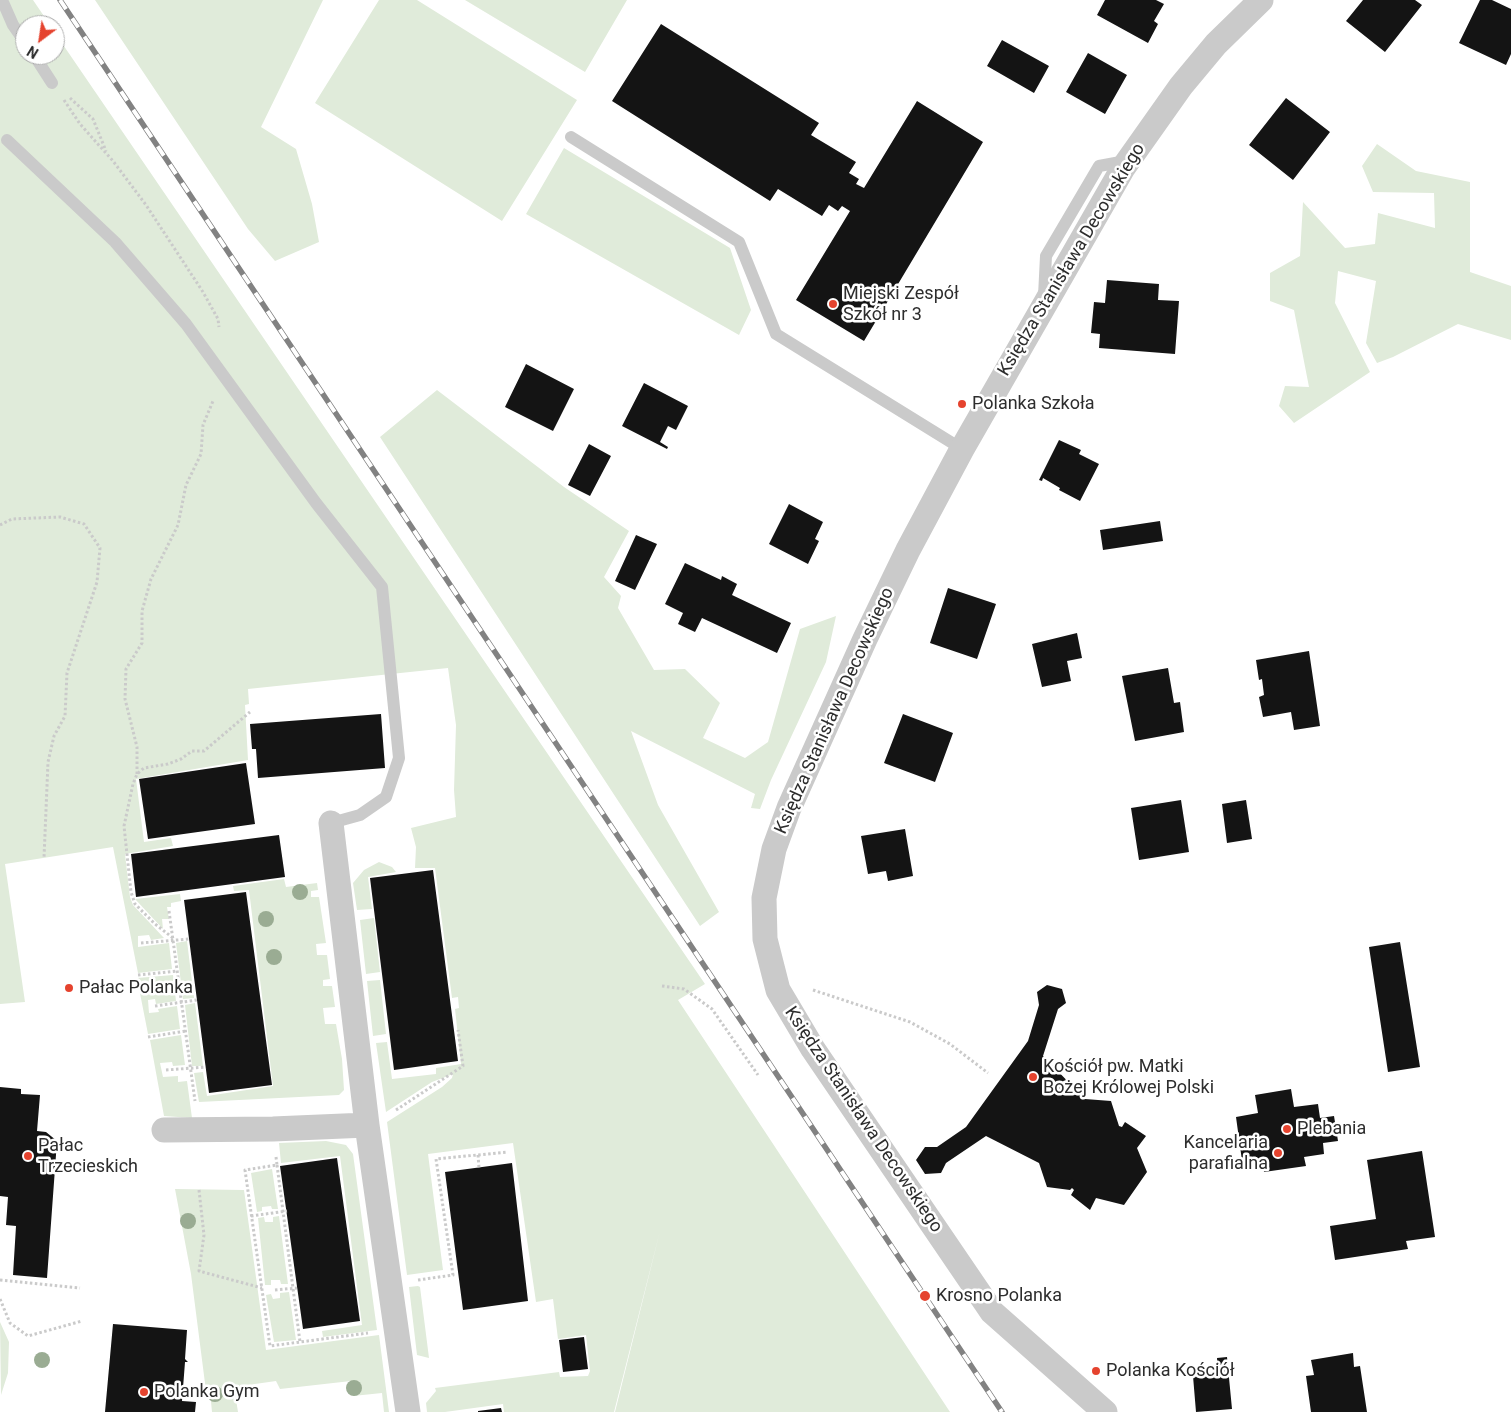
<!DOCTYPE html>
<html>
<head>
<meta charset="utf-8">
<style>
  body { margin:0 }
  #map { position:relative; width:1511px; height:1412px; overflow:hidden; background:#fff; font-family:Roboto,sans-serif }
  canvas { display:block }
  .north { position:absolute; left:15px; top:15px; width:50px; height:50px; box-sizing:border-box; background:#fff; border:1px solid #ababab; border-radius:50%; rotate:211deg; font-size:14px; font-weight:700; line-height:20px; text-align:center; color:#2d2d2d }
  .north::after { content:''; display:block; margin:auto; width:18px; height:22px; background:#e5432e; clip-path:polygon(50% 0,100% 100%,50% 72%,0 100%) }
</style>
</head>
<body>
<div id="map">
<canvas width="1511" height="1412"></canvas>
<div class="north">N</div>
</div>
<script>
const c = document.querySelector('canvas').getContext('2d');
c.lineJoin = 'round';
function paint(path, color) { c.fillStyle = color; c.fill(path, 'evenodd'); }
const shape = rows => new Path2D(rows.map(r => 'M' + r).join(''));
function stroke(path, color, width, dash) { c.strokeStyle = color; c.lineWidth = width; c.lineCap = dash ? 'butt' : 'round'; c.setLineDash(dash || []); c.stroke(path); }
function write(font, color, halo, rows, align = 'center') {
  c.font = font + ' Roboto,sans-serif'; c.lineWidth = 5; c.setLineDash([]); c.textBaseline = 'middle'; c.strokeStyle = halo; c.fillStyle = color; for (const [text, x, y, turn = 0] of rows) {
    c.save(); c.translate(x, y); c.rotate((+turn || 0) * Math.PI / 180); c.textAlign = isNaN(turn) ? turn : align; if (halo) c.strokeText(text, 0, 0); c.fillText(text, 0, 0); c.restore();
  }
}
paint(shape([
  [0,0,33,0,50,25,25,25,25,55,55,55,55,33,705,984,678,1000,950,1412,615,1412,660,1231,614,1412,504,1412,503,1404,445,1412,427,1412,426,1403,436,1391,435,1388,559,1372,560,1377,588,1376,590,1371,586,1335,558,1339,553,1299,536,1302,513,1143,428,1154,443,1270,407,1275,387,1122,442,1087,452,1078,453,1074,432,1082,386,1112,376,1043,387,1042,392,1079,436,1074,436,1068,461,1064,455,1009,459,1008,458,997,452,998,435,868,415,868,416,847,411,828,456,817,454,790,456,725,448,668,248,689,249,704,245,705,248,760,136,779,144,842,171,838,173,846,125,854,130,897,133,905,164,938,151,940,149,935,138,936,138,947,169,943,172,969,138,973,113,847,5,864,25,1002,0,1004],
  [95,0,323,0,261,127,296,149,312,204,319,242,275,261,248,229],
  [379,0,417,0,577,100,502,221,315,103],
  [465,0,627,0,585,72],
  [1377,144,1416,171,1470,182,1470,272,1511,286,1511,340,1458,324,1393,357,1377,363,1366,343,1376,281,1338,271,1335,303,1370,372,1294,423,1279,406,1285,386,1309,387,1294,310,1270,301,1270,273,1300,256,1303,202,1345,248,1375,244,1378,213,1435,228,1434,193,1373,192,1362,166],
  [564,148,730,248,751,310,739,335,526,214],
  [437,390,564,487,629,531,604,577,621,596,618,608,654,670,685,669,720,703,703,738,745,758,768,742,800,629,836,616,826,662,771,780,760,809,751,808,755,794,631,731,658,805,719,912,700,926,380,437],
  [379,862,392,867,396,872,368,877,372,909,357,910,353,883,364,870],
  [284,879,286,887,317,883,318,890,311,891,311,897,319,897,326,943,316,944,317,955,327,955,330,979,323,980,323,986,332,986,335,1007,323,1008,325,1024,336,1024,342,1059,344,1090,339,1095,199,1102,194,1073,203,1072,207,1096,273,1086,249,890,234,891,233,886],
  [180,894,181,901,171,903,171,907,167,907,169,919,162,919,163,929,135,899],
  [374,918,380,972,366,974,360,920],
  [187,941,194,998,183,999,176,943],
  [173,975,176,1001,156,1004,155,999,148,1000,149,1013,159,1012,158,1009,177,1006,180,1029,148,1034,137,978],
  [380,980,386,1034,373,1036,367,981],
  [195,1003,203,1066,192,1066,185,1005],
  [181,1035,185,1065,173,1066,172,1062,160,1063,163,1077,178,1076,178,1082,187,1081,192,1118,164,1116,150,1040],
  [326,1141,346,1145,353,1154,377,1330,323,1337,322,1331,362,1325,340,1156,281,1163,279,1143],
  [272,1169,278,1209,272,1209,271,1206,262,1207,262,1211,257,1212,251,1173],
  [175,1189,244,1190,266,1350,379,1335,389,1412,384,1412,382,1393,353,1396,351,1381,280,1389,276,1381,234,1387,238,1412,212,1412,210,1391,206,1391,191,1274],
  [279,1216,288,1284,281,1284,280,1280,271,1280,271,1285,265,1285,258,1218,264,1217,265,1222,273,1222,273,1217],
  [418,1286,420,1287,429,1358,417,1355,409,1287],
  [289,1292,296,1340,274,1342,266,1295,271,1294,273,1299,280,1298,280,1293],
  [0,1322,9,1342,8,1373,1,1395]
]), '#e0ebda');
paint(shape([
  [1105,0,1156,0,1164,4,1154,21,1158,24,1148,43,1097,15],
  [1363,0,1415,0,1422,5,1385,52,1346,21],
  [1480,0,1492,0,1511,9,1511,54,1506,65,1459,43],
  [661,24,819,123,811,135,856,162,849,173,859,179,856,184,864,188,917,101,983,142,864,341,796,300,850,211,842,206,838,211,829,205,822,216,778,189,770,201,612,101],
  [1002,40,1049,66,1034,93,987,66],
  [1088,53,1127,75,1105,114,1066,92],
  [1286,98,1330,132,1293,180,1249,145],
  [1107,280,1159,284,1158,300,1179,301,1175,354,1099,348,1100,334,1091,333,1094,302,1105,303],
  [526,364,574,389,553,431,505,407],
  [644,383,688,406,676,430,668,426,660,442,668,447,667,449,622,426],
  [1059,440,1081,450,1079,454,1099,464,1080,501,1059,490,1060,488,1043,478,1042,481,1039,480],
  [589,444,611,456,590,496,568,485],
  [789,504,823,522,815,539,819,541,808,564,769,544],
  [1160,521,1163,541,1103,550,1100,530],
  [636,535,657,544,635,590,615,581],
  [685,563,721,580,722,576,737,584,732,595,791,623,777,653,702,618,695,632,678,624,683,613,665,604],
  [948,588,996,604,977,659,930,643],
  [1077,633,1082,658,1067,661,1071,681,1042,687,1032,644],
  [1309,651,1320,726,1294,730,1291,712,1263,717,1259,697,1264,695,1262,679,1259,680,1256,660],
  [1168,668,1174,703,1180,702,1184,732,1135,741,1122,676],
  [381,714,385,768,258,778,256,749,252,749,250,724],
  [903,714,953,733,935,782,884,763],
  [246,763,255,824,148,839,139,779],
  [1181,800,1189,852,1139,860,1131,808],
  [1246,800,1252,839,1227,843,1222,804],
  [905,829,913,876,888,881,886,871,868,874,861,836],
  [279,835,285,877,136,897,131,854],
  [433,870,458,1061,394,1070,370,878],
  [246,892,272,1085,209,1093,184,900],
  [1400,942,1420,1067,1388,1072,1369,947],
  [1047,985,1062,989,1066,1003,1058,1009,1043,1056,1085,1099,1111,1101,1119,1126,1122,1127,1125,1122,1146,1136,1137,1148,1147,1172,1124,1205,1096,1198,1090,1210,1071,1195,1074,1190,1072,1188,1070,1190,1047,1187,1039,1163,986,1136,946,1163,941,1173,925,1174,916,1160,925,1147,937,1147,966,1127,1028,1041,1039,1005,1037,992],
  [0,1087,21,1089,21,1094,40,1095,37,1131,46,1132,57,1141,47,1278,13,1275,16,1226,6,1225,8,1197,0,1196],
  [1291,1089,1294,1107,1318,1104,1320,1118,1334,1116,1338,1141,1323,1143,1324,1154,1304,1157,1306,1166,1264,1172,1263,1164,1243,1168,1236,1117,1258,1113,1255,1095],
  [1422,1151,1435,1237,1406,1241,1408,1249,1335,1260,1330,1226,1376,1219,1367,1160],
  [337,1158,360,1321,303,1329,280,1166],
  [512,1163,528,1301,463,1310,445,1172],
  [113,1324,187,1330,185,1359,188,1362,185,1362,182,1401,196,1402,195,1412,105,1412],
  [584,1337,588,1369,563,1372,559,1340],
  [1353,1353,1354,1367,1360,1366,1367,1412,1311,1412,1306,1376,1314,1375,1311,1360],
  [1227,1357,1232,1409,1196,1412,1193,1376,1218,1373,1217,1358],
  [501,1408,502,1412,478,1412,478,1411]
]), '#141414');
stroke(shape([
  [70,98,93,119,106,151],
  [64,100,80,124,113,161,146,205,203,292,218,319,219,327],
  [0,525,12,519,60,517,84,524,100,548,97,582,67,673,65,716,54,736,48,762,44,858],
  [137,774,137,747,125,699,126,669,142,643,142,611,151,579,178,525,186,485,201,454,203,425,213,401],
  [169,911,195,1101],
  [173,938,155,924,135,904,131,892,124,826,133,784,137,774,144,768,168,764,181,759,192,751,204,751,250,712],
  [141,943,189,939],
  [138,975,177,971],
  [662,986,684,989,712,1009,758,1075],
  [813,990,910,1022,950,1044,988,1073],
  [155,1006,197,1000],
  [148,1037,186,1031],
  [166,1070,206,1067],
  [396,1110,463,1066,458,1030],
  [478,1155,479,1168],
  [276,1157,277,1165,245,1170,270,1346,368,1333],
  [277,1165,300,1342],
  [199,1190,204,1235,199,1271,262,1288],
  [251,1216,287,1211],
  [0,1280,80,1288],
  [418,1280,453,1275,436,1159,508,1152],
  [275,1290,297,1288],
  [0,1299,10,1323,28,1336,82,1321]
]), '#cacaca', 3, [2.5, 2.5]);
stroke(shape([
  [2,0,13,25,25,42],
  [34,55,52,83],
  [571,137,739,242,776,334,962,449],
  [7,140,115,242,186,324,316,503,382,587,399,758,386,797,360,815,331,823],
  [1044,296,1046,256,1099,166,1126,161]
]), '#cacaca', 12);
stroke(shape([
  [331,823,367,1125],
  [164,1130,273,1129,367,1125,408,1412],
  [1105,1412,992,1312,813,1049,778,990,765,939,764,898,774,849,789,808,865,639,908,550,962,449,1123,168,1181,86,1216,44,1261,0]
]), '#cacaca', 25);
const rail = shape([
  [60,0,1002,1412]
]);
stroke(rail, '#828282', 5.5);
stroke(rail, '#fff', 4, [11]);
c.fillStyle = '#9aac93';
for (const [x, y] of [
  [300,892],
  [266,919],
  [274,957],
  [188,1221],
  [42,1360],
  [354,1388],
  [215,1394]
]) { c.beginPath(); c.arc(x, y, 8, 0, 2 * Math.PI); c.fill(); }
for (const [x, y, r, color] of [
  [833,304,5,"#e5432e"],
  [962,404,5,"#e5432e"],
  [69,988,5,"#e5432e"],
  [1033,1077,5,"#e5432e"],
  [1287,1129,5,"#e5432e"],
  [1278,1153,5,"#e5432e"],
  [28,1156,5,"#e5432e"],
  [925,1296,6,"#e5432e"],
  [1096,1371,5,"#e5432e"],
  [144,1392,5,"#e5432e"]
]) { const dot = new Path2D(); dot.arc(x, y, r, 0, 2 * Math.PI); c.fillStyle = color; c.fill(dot); stroke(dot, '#fff', 2); }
write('18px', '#2d2d2d', '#fff', [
  ["Księdza Stanisława Decowskiego",1072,260,-59],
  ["Księdza Stanisława Decowskiego",835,711,-66],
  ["Księdza Stanisława Decowskiego",863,1120,56]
]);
write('18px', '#2d2d2d', '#fff', [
  ["Miejski Zespół",843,294],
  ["Szkół nr 3",843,315],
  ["Polanka Szkoła",972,404],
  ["Pałac Polanka",79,988],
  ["Kościół pw. Matki",1043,1067],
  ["Bożej Królowej Polski",1043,1088],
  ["Plebania",1297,1129],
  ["Kancelaria",1268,1143,"right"],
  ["parafialna",1268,1164,"right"],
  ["Pałac",38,1146],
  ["Trzecieskich",38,1167],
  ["Krosno Polanka",936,1296],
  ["Polanka Kościół",1106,1371],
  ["Polanka Gym",154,1392]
], 'left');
</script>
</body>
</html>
